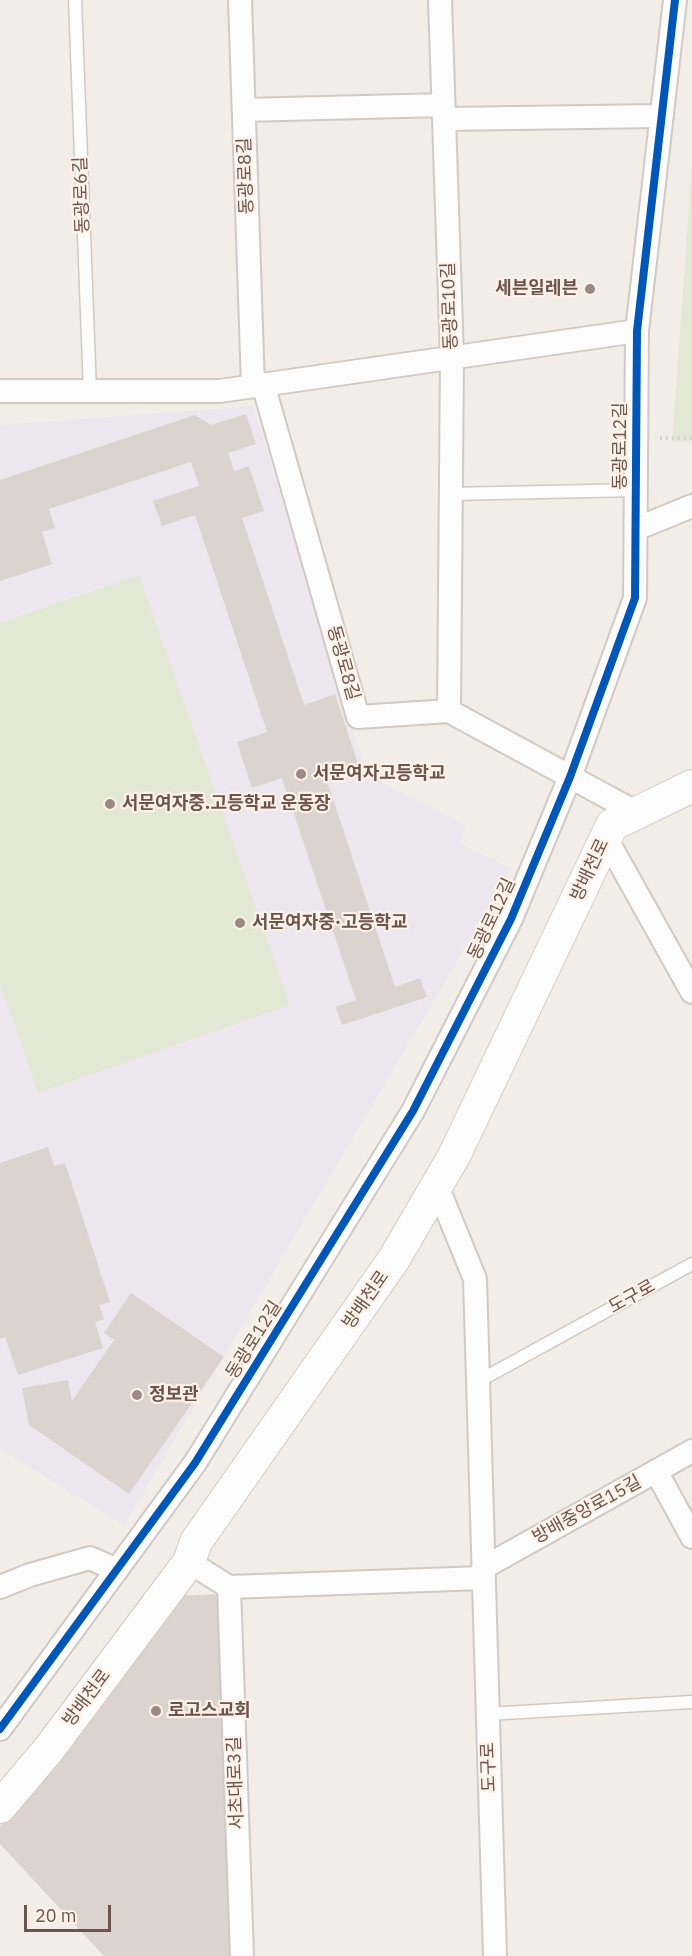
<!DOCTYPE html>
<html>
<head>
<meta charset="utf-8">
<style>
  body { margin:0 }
  #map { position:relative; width:692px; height:1956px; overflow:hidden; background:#f3ede8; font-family:"IBM Plex Sans",sans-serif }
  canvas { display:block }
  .scale { position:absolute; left:24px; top:1905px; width:87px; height:27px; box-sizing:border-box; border:3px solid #6c544d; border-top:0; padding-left:8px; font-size:18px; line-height:21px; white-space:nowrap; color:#6c544d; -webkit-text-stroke:4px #fcf2e8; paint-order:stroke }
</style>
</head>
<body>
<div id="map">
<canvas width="692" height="1956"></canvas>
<div class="scale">20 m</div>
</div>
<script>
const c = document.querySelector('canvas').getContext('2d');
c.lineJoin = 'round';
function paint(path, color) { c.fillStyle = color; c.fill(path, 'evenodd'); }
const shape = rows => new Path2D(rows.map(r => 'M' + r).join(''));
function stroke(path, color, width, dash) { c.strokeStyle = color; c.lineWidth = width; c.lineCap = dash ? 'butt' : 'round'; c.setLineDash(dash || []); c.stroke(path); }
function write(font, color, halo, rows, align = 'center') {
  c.font = font + ' "IBM Plex Sans","Noto Sans KR",sans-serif'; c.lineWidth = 4.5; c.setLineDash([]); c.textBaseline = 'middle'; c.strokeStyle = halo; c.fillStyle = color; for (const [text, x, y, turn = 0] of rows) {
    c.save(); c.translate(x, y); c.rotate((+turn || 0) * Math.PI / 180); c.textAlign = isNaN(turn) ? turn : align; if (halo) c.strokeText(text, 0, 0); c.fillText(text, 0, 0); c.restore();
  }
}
paint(shape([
  [253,406,367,775,466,825,460,844,510,868,448,977,124,1525,0,1449,0,425]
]), '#eee6ef');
paint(shape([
  [692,167,692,441,672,442],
  [139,575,290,1005,38,1093,0,984,0,623]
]), '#e2e8d4');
paint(shape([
  [246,414,256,444,228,453,234,471,249,466,264,511,242,518,304,705,335,694,358,764,325,775,395,987,420,978,427,997,342,1025,336,1007,356,1000,282,778,252,788,237,742,267,732,195,515,162,526,153,501,199,486,191,462,49,509,55,528,42,532,52,564,0,581,0,480,195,415,211,425],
  [48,1147,54,1166,65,1163,110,1302,99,1305,104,1319,95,1322,103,1348,18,1375,5,1337,0,1339,0,1163],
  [131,1293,224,1357,129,1494,29,1425,22,1388,68,1380,72,1401,114,1340,104,1333],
  [221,1594,233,1956,104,1956,0,1844,0,1826,175,1596]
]), '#dcd3ce');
const lane = shape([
  [75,0,90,391],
  [451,494,636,490],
  [477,1382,692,1264],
  [487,1714,692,1702]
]);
const street = shape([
  [240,0,253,386],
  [440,0,452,357,449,711],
  [244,110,443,105],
  [444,119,662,116],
  [263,384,358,717,449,711,637,813],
  [0,391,220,391,637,331],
  [636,529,692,506],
  [606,838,692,992],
  [437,1186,475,1279,495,1956],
  [656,1471,692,1537],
  [189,1562,229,1587,242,1956],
  [483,1568,692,1451],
  [0,1587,30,1575,90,1558,117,1570],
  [229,1587,483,1578],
  [0,1729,195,1463,413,1111,511,919,570,777,635,598,637,331,675,0]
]);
const secondary = shape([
  [0,1807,49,1749,189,1562,196,1542,394,1259,454,1156,612,825,692,786]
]);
stroke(lane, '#d0c9c4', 15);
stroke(street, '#d0c9c4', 26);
stroke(secondary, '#d2cac4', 34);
stroke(shape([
  [660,438,692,438]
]), '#d4cdca', 4, [1.5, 4.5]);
stroke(lane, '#fdfcfc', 12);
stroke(street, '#fdfcfc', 22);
stroke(secondary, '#fdfcfc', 32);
stroke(shape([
  [0,1729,195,1463,413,1111,511,919,570,777,635,598,637,331,675,0]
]), '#0057b8', 8);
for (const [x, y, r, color] of [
  [590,289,6,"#9b8a83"],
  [301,774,6,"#9b8a83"],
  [110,804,6,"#9b8a83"],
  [240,923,6,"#9b8a83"],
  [137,1395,6,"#9b8a83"],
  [156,1711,6,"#9b8a83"]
]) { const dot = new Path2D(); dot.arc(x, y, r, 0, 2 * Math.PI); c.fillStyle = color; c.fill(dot); stroke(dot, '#fcf2e8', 2); }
write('18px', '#6c544d', '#fcf2e8', [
  ["동광로8길",246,176,-92],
  ["동광로6길",82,195,-92],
  ["동광로10길",450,306,-92],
  ["동광로12길",621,446,-90],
  ["동광로8길",343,663,74],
  ["방배천로",590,870,-65],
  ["동광로12길",492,919,-65],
  ["도구로",632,1297,-29],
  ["방배천로",366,1300,-55],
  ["동광로12길",254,1340,-58],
  ["방배중앙로15길",587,1510,-29],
  ["방배천로",87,1698,-53],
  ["도구로",489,1767,-92],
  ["서초대로3길",236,1783,-92]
]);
write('bold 18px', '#6c544d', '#fcf2e8', [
  ["세븐일레븐",578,289,"right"],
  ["서문여자고등학교",313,774],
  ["서문여자중.고등학교 운동장",122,804],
  ["서문여자중·고등학교",252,923],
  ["정보관",149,1395],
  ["로고스교회",168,1711]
], 'left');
</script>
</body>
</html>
